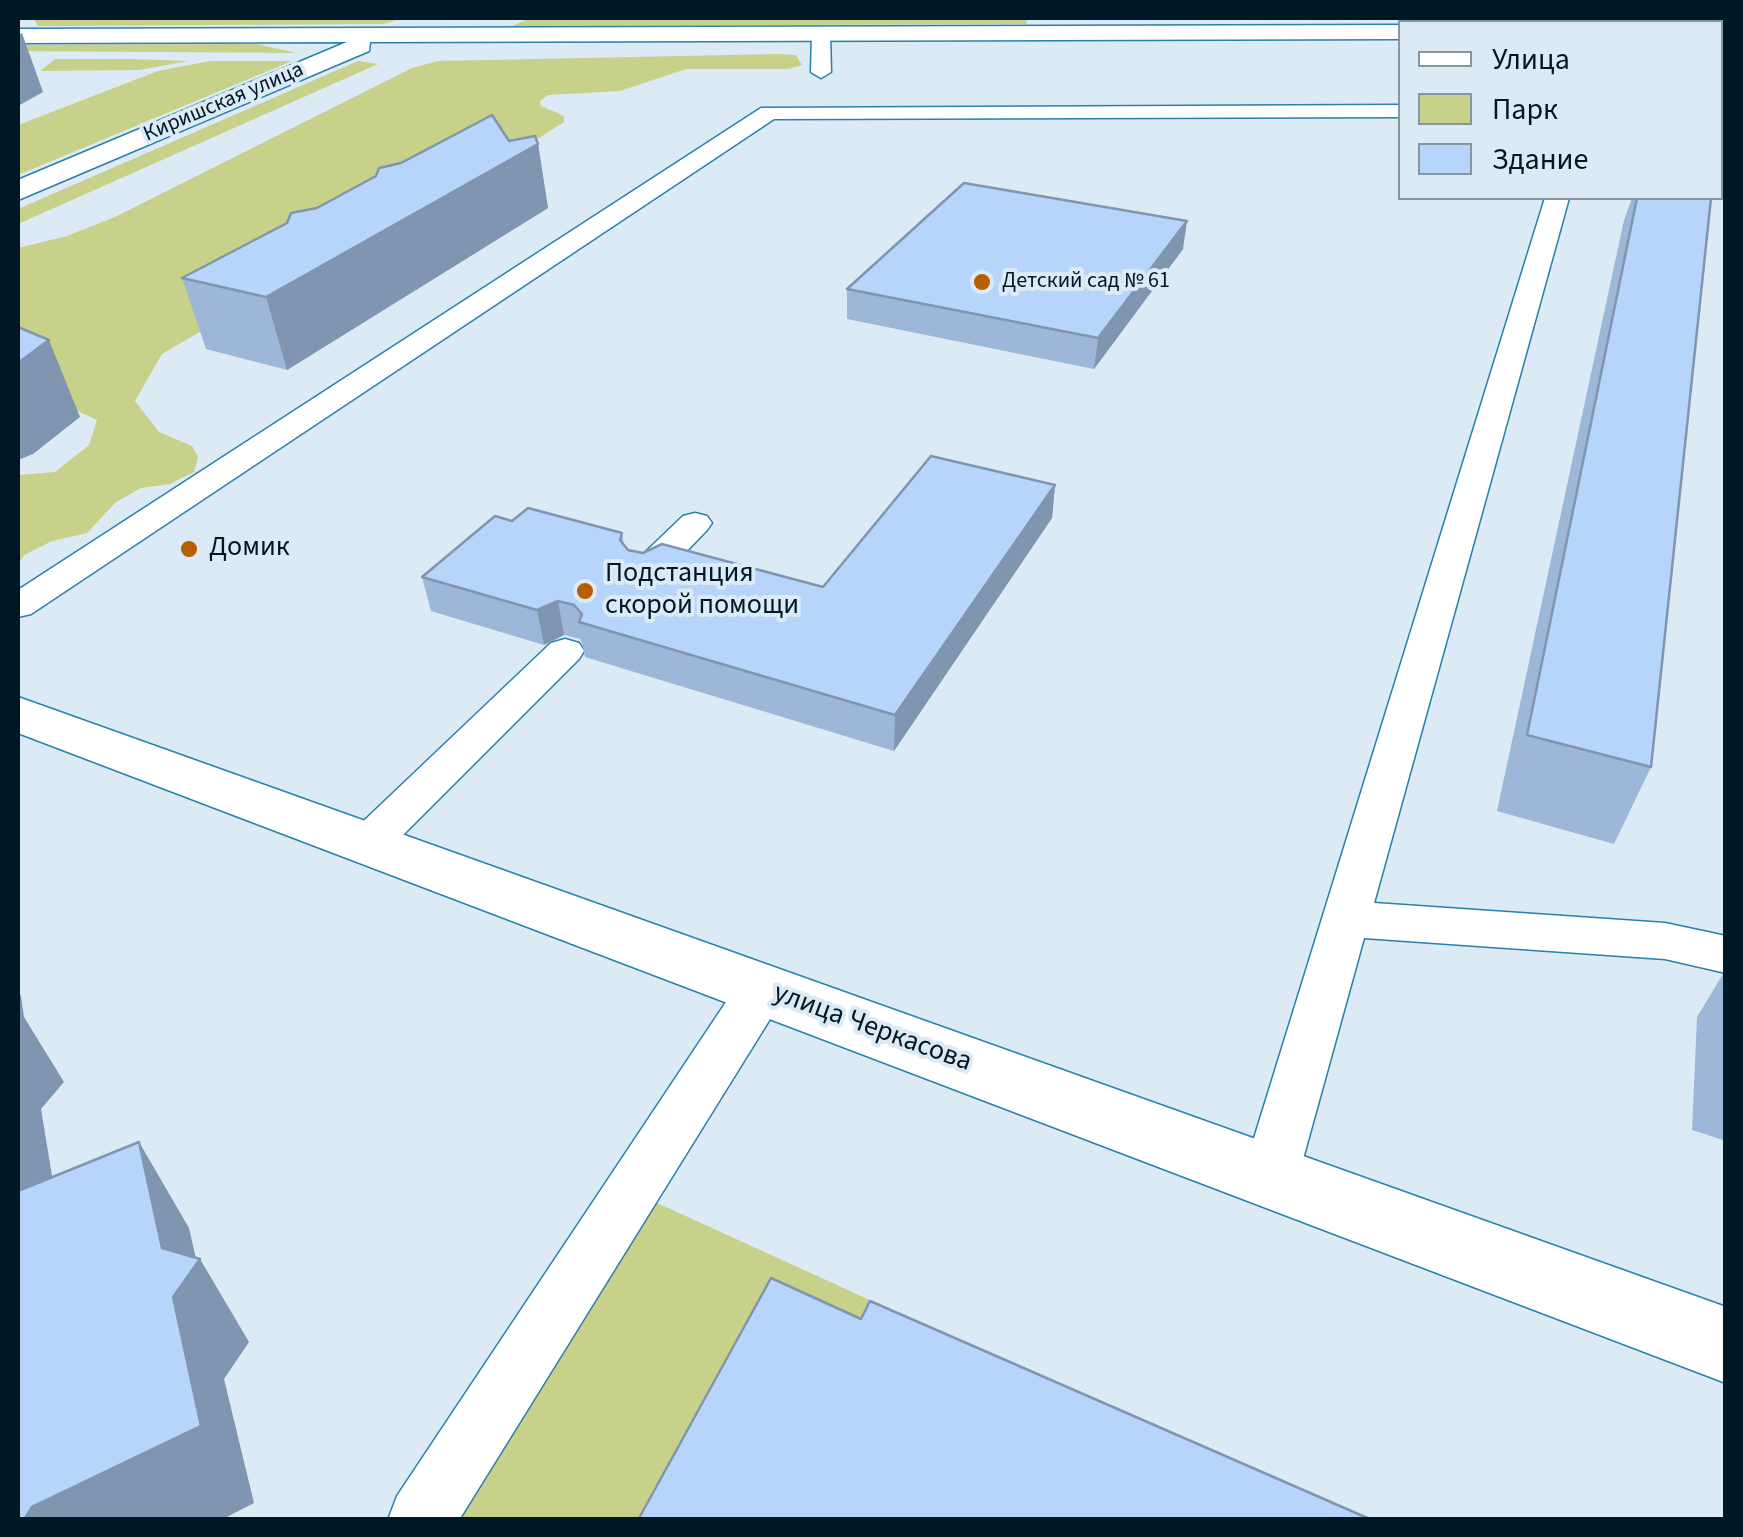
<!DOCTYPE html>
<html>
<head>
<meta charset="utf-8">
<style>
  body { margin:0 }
  #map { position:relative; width:1743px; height:1537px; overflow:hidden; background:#dbeaf4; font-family:"Source Sans 3",sans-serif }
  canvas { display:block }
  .frame { position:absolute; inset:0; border:20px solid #001825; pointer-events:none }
  .legend { position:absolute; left:1398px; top:20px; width:325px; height:180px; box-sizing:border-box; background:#dbeaf4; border:2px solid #8396a1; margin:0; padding:12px 18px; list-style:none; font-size:30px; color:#001825 }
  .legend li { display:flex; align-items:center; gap:20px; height:50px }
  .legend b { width:50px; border:2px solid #8396a1 }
</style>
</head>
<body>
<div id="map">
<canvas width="1743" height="1537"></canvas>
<div class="frame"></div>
<ul class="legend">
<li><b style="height:12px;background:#fff"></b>Улица</li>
<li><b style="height:28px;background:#c8d18a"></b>Парк</li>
<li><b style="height:28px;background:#b7d5fb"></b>Здание</li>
</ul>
</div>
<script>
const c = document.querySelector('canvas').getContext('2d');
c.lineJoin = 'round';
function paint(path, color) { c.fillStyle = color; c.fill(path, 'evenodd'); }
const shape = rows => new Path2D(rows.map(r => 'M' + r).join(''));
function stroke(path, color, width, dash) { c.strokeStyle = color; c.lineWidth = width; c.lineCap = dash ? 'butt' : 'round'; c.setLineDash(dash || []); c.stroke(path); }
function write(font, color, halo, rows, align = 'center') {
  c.font = font + ' "Source Sans 3",sans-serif'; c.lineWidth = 8; c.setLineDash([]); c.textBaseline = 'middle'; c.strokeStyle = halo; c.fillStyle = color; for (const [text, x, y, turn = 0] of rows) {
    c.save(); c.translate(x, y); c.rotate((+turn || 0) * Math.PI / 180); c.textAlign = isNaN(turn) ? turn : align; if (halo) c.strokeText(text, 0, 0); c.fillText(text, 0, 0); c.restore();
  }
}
paint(shape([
  [33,18,402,18,384,24,38,26],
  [531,18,1025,18,1027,24,512,26],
  [257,44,296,53,18,51,18,45],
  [779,54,796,55,802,65,789,69,686,69,620,91,548,95,540,101,541,106,564,116,564,122,539,138,483,144,299,274,162,354,135,401,159,432,192,446,198,457,194,472,170,484,141,488,116,502,87,533,52,541,24,555,18,565,18,475,55,472,89,445,97,420,50,398,18,353,18,248,67,236,115,217,412,68,438,61],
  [55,59,133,59,188,61,140,70,40,71],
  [210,61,292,61,18,175,18,125,158,71],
  [358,61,378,64,18,224,18,209],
  [655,1202,1350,1519,459,1520]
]), '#c8d18a');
const service = shape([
  [821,28,830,34,831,72,821,78,811,72,812,34,821,28],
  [1400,105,1400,117,774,119,31,614,18,617,18,590,761,108,1400,105],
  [1720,105,1726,105,1726,117,1720,117,1720,105],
  [1545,198,1569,198,1374,903,1665,923,1726,936,1726,973,1665,959,1364,938,1298,1177,1290,1194,1270,1201,1250,1194,1242,1177,1545,198],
  [695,513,707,516,712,523,707,530,659,580,646,583,633,580,628,572,633,564,683,516,695,513],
  [565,639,579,643,584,651,579,659,383,855,367,860,351,855,345,844,351,833,551,643,565,639],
  [762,970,780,975,787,989,780,1003,459,1520,388,1520,397,1496,744,975,762,970]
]);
const minor = shape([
  [1400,25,1400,39,370,42,369,51,18,200,18,180,347,42,18,43,18,29,1400,25],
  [1720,25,1726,25,1726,39,1720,39,1720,25],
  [18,697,1726,1307,1726,1383,18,733,18,697]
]);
stroke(service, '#2980aa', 3);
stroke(minor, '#2980aa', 3);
paint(service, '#fff');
paint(minor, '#fff');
paint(shape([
  [509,141,538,144,548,208,287,370,206,349,182,278,317,208],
  [1632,198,1711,198,1651,767,1614,844,1497,811,1624,220],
  [1183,249,1094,369,847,319,847,289],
  [1055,485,1052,518,894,751,585,657,582,643,580,639,564,635,544,645,431,611,422,577,512,521,622,533,624,545,628,550,823,587],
  [1726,969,1726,1141,1692,1130,1697,1017]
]), '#9db7d8');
paint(shape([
  [22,33,43,92,18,106,18,35],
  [538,144,548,208,287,370,266,297],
  [1187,221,1183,249,1094,369,1098,338],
  [49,340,80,417,33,454,18,460,18,363],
  [1055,485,1052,518,894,751,895,715],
  [558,601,564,635,544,645,537,610],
  [18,990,21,996,24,1017,64,1082,41,1109,69,1279,18,1206],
  [139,1142,189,1228,197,1263,200,1259,249,1342,224,1379,254,1503,221,1520,24,1520,162,1248]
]), '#8095b0');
const building = shape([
  [492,115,509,141,535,136,538,144,266,297,182,278,287,223,291,213,317,208,376,176,379,168,401,163,492,115],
  [964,183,1187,221,1098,338,847,289,964,183],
  [1637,198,1711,198,1651,767,1527,735,1637,198],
  [18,327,49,340,18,363,18,327],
  [931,456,1055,485,895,715,579,622,582,614,574,605,558,601,537,610,422,577,495,516,512,521,528,508,622,533,620,540,628,550,643,553,662,544,823,587,931,456],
  [139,1142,162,1248,200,1259,173,1297,201,1426,32,1507,24,1520,18,1520,18,1191,139,1142],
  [771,1278,861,1319,870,1301,1372,1520,638,1520,771,1278]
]);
paint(building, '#b7d5fb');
stroke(building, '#8095b0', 2.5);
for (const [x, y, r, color] of [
  [982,282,10,"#b85d00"],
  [189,549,10,"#b85d00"],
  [585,591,10,"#b85d00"]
]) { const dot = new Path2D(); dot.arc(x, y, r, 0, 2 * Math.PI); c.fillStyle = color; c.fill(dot); stroke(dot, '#dbeaf4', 4); }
write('22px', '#001825', '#dbeaf4', [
  ["Киришская улица",224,103,-23]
]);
write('22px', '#001825', '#dbeaf4', [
  ["Детский сад № 61",1002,282]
], 'left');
write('28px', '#001825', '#dbeaf4', [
  ["Домик",209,549],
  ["Подстанция",605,575],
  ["скорой помощи",605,607]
], 'left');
write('28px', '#001825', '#dbeaf4', [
  ["улица Черкасова",872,1029,20]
]);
</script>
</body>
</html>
